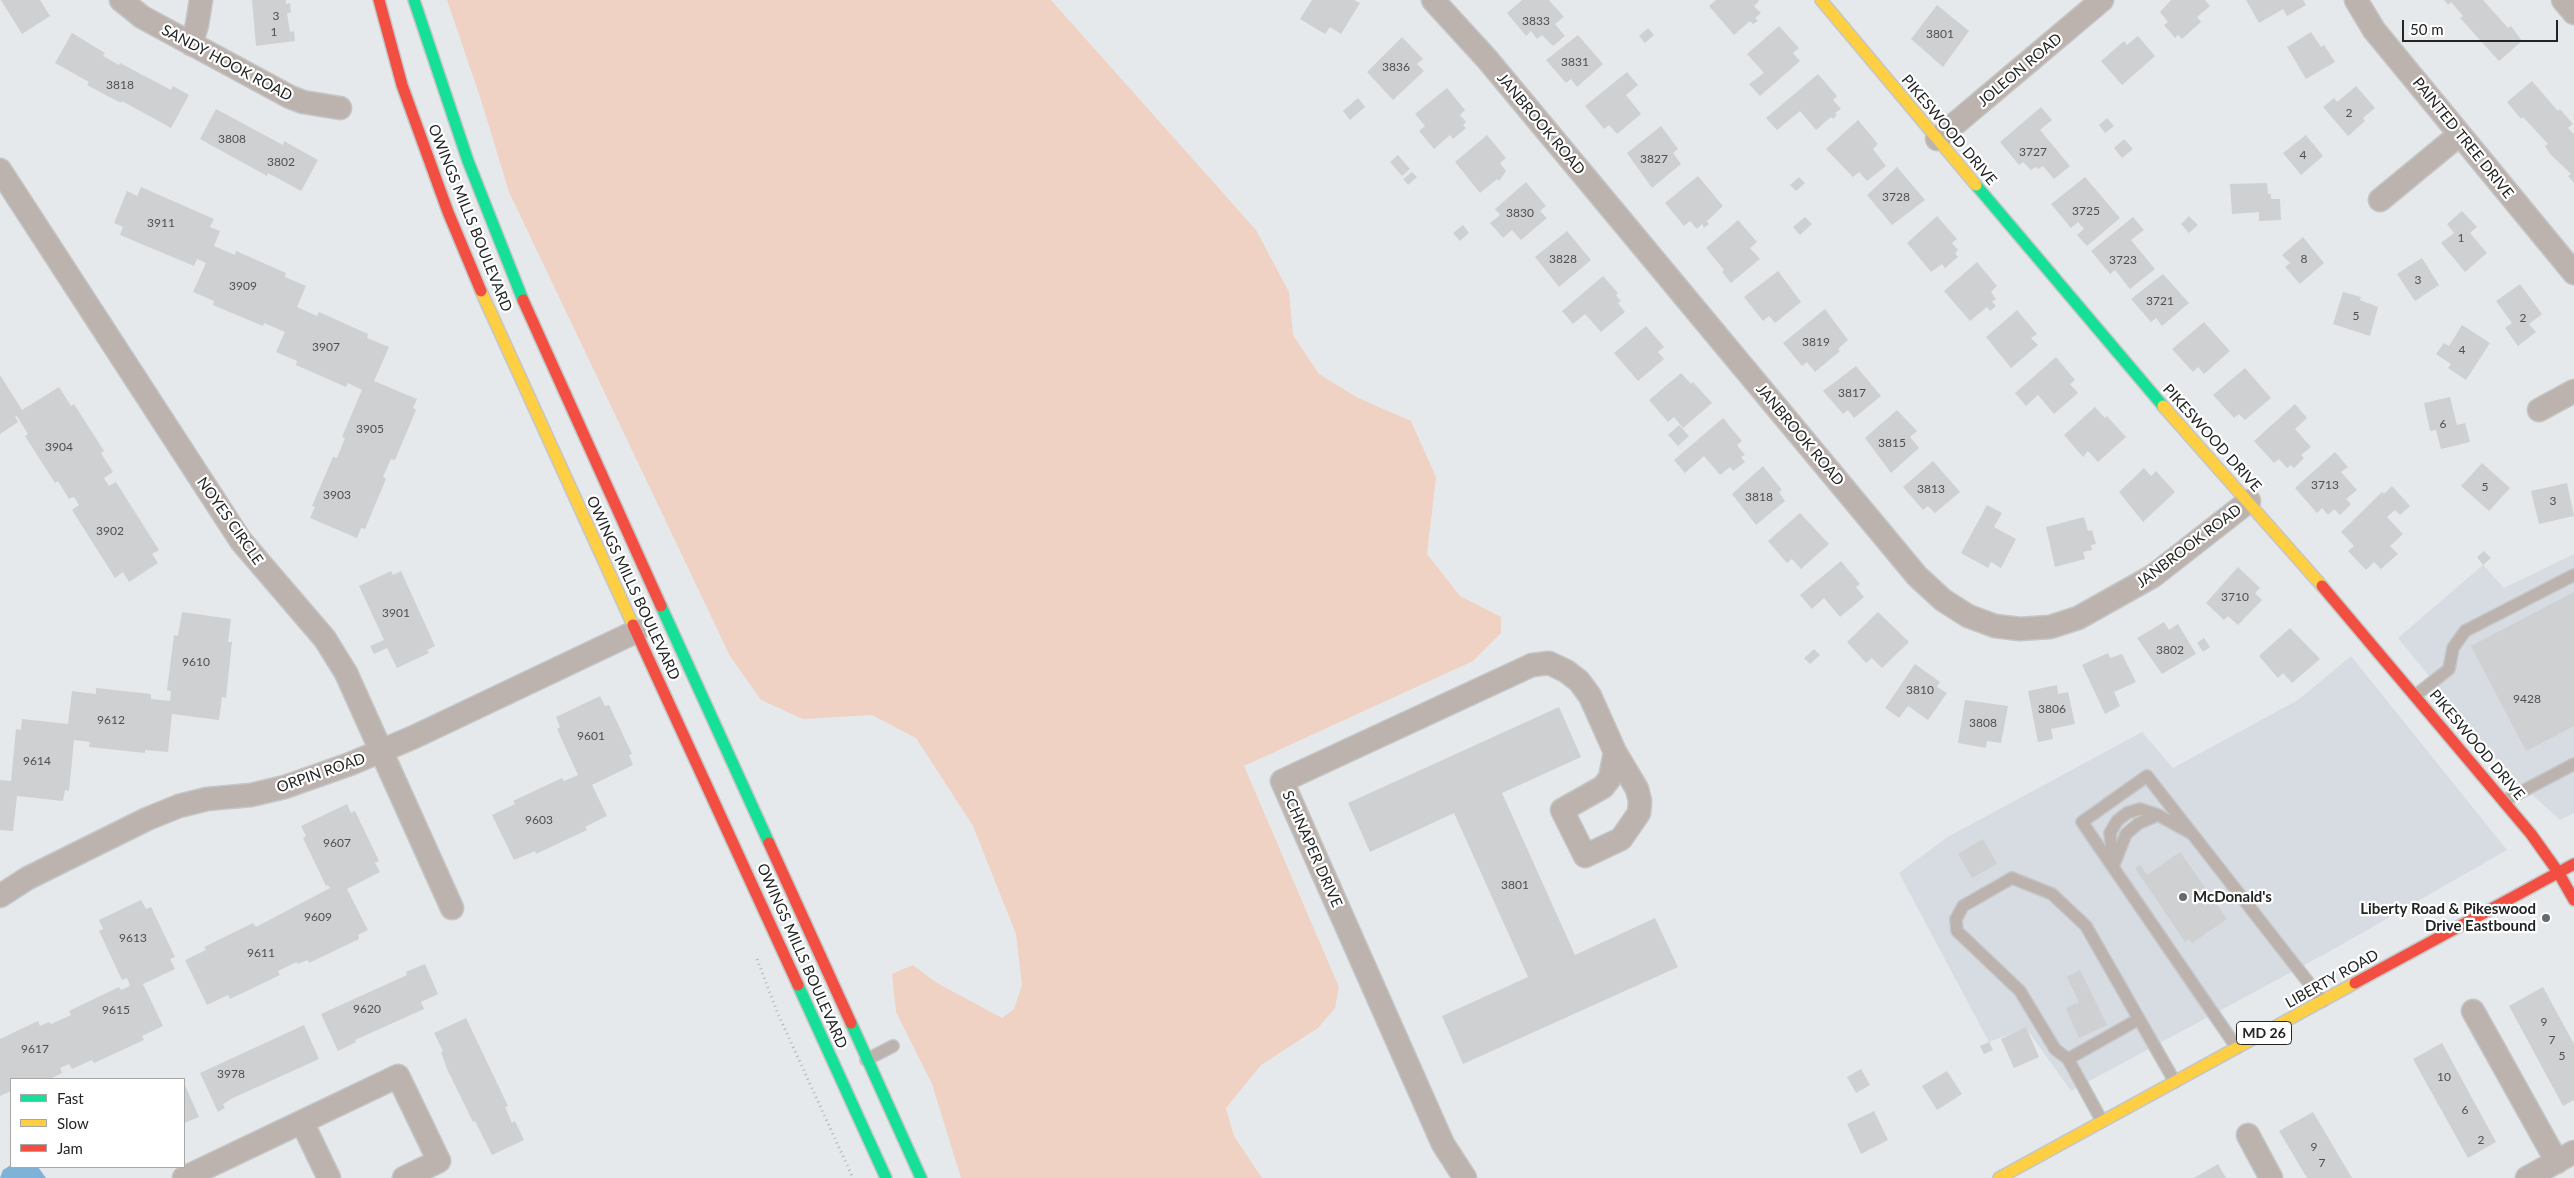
<!DOCTYPE html>
<html>
<head>
<meta charset="utf-8">
<style>
  body { margin:0 }
  #map { position:relative; width:2574px; height:1178px; overflow:hidden; background:#e6e9eb; font-family:Lato,sans-serif }
  canvas { display:block }
  .legend { position:absolute; left:10px; top:1078px; width:175px; height:90px; box-sizing:border-box; background:#fff; border:1px solid #a7a7a8; margin:0; padding:6px 9px; list-style:none; font-size:15px; color:#232425 }
  .legend li { display:flex; align-items:center; gap:10px; height:25px }
  .legend b { width:25px; border:1px solid #a7a7a8 }
  .scale { position:absolute; left:2402px; top:20px; width:156px; height:22px; box-sizing:border-box; border:2px solid #232425; border-top:0; padding-left:6px; font-size:15px; line-height:18px; white-space:nowrap; color:#232425; -webkit-text-stroke:4px #fff; paint-order:stroke }
</style>
</head>
<body>
<div id="map">
<canvas width="2574" height="1178"></canvas>
<ul class="legend">
<li><b style="height:6px;background:#16e098"></b>Fast</li>
<li><b style="height:6px;background:#ffcf43"></b>Slow</li>
<li><b style="height:6px;background:#f24e42"></b>Jam</li>
</ul>
<div class="scale">50 m</div>
</div>
<script>
const c = document.querySelector('canvas').getContext('2d');
c.lineJoin = 'round';
function paint(path, color) { c.fillStyle = color; c.fill(path, 'evenodd'); }
const shape = rows => new Path2D(rows.map(r => 'M' + r).join(''));
function stroke(path, color, width, dash) { c.strokeStyle = color; c.lineWidth = width; c.lineCap = dash ? 'butt' : 'round'; c.setLineDash(dash || []); c.stroke(path); }
function write(font, color, halo, rows, align = 'center') {
  c.font = font + ' Lato,sans-serif'; c.lineWidth = 4.5; c.setLineDash([]); c.textBaseline = 'middle'; c.strokeStyle = halo; c.fillStyle = color; for (const [text, x, y, turn = 0] of rows) {
    c.save(); c.translate(x, y); c.rotate((+turn || 0) * Math.PI / 180); c.textAlign = isNaN(turn) ? turn : align; if (halo) c.strokeText(text, 0, 0); c.fillText(text, 0, 0); c.restore();
  }
}
paint(shape([
  [2574,554,2574,813,2560,820,2508,773,2398,638,2483,565,2504,588],
  [2351,656,2507,850,2334,949,2071,1091,2026,1028,1989,1042,1899,873,1946,838,2142,732,2173,768,2298,700]
]), '#d6dce1');
paint(shape([
  [447,0,1051,0,1256,230,1289,292,1293,335,1319,374,1358,398,1411,421,1436,477,1427,554,1460,596,1501,617,1501,633,1473,661,1244,766,1339,987,1335,1008,1318,1028,1261,1065,1226,1108,1234,1136,1262,1178,961,1178,932,1084,896,1012,892,974,913,965,937,983,1002,1018,1014,1009,1022,985,1016,934,973,826,916,738,872,715,803,719,761,700,730,656,509,192,481,100]
]), '#efd2c4');
paint(shape([
  [11,1165,11,1167,38,1167,46,1178,0,1178,3,1170]
]), '#7eb2d6');
paint(shape([
  [1,0,40,0,50,16,22,34],
  [252,0,286,0,286,4,290,3,291,13,287,13,290,32,294,31,295,41,256,46],
  [1312,0,1354,0,1360,3,1341,34,1330,27,1325,34,1300,19],
  [1522,0,1549,0,1564,17,1555,24,1565,36,1553,46,1542,35,1537,39,1531,31,1526,36,1507,13],
  [1716,0,1758,0,1759,1,1754,6,1761,13,1755,18,1758,21,1753,24,1750,21,1734,35,1709,6],
  [2171,0,2205,0,2210,6,2197,17,2201,22,2182,39,2178,35,2175,38,2164,25,2168,22,2160,12],
  [2246,0,2303,0,2306,5,2287,16,2283,9,2259,23],
  [2444,0,2483,0,2508,28,2511,26,2522,41,2499,61,2460,18,2463,16,2451,2,2448,5],
  [1937,5,1969,31,1943,67,1911,39],
  [1779,26,1799,48,1793,53,1800,61,1760,96,1749,84,1764,73,1747,54],
  [1648,28,1654,35,1645,43,1639,36],
  [2311,32,2321,47,2324,45,2335,62,2306,79,2287,47],
  [72,33,105,53,103,56,119,65,120,63,171,90,173,86,189,95,171,128,122,101,121,103,87,85,89,82,55,63],
  [1578,35,1603,64,1577,87,1571,79,1566,83,1546,60],
  [2138,36,2155,56,2122,85,2101,61,2124,41,2127,45],
  [1402,37,1423,59,1417,64,1424,71,1393,100,1367,72],
  [1627,72,1638,85,1626,95,1641,114,1617,134,1609,125,1604,129,1585,106],
  [1818,74,1837,96,1833,100,1841,109,1835,113,1837,115,1833,119,1831,117,1816,130,1800,111,1777,130,1766,118],
  [2532,81,2558,111,2560,109,2573,124,2568,128,2574,134,2574,183,2568,176,2571,174,2550,154,2545,146,2548,144,2523,117,2521,119,2507,102],
  [2356,86,2375,108,2363,118,2365,121,2348,136,2323,107,2334,98,2337,102],
  [1447,88,1465,110,1460,115,1466,122,1463,125,1466,128,1453,139,1450,135,1434,149,1419,131,1425,126,1415,114],
  [1358,98,1365,107,1350,120,1343,111],
  [2041,107,2052,120,2040,130,2070,166,2054,179,2043,166,2038,169,2036,167,2031,170,2023,162,2019,165,2000,142],
  [216,109,283,145,284,141,318,160,301,191,268,173,267,176,200,139],
  [2107,118,2114,126,2105,133,2099,125],
  [1858,120,1878,144,1873,149,1886,166,1867,181,1859,172,1853,177,1826,149],
  [1661,126,1678,149,1673,153,1681,164,1652,188,1627,153],
  [1487,135,1506,158,1500,163,1506,171,1499,181,1497,179,1480,193,1455,162],
  [2306,135,2323,156,2301,175,2283,153],
  [2124,139,2133,149,2122,158,2114,148],
  [1398,155,1410,169,1402,176,1390,162],
  [1897,167,1925,200,1892,225,1867,195],
  [1412,172,1417,177,1408,185,1403,179],
  [1698,176,1723,206,1707,221,1709,224,1704,228,1702,224,1697,229,1690,221,1684,226,1665,203],
  [1799,177,1805,183,1796,191,1790,185],
  [2085,177,2120,218,2087,246,2077,235,2084,229,2078,222,2071,228,2051,204],
  [1526,182,1546,206,1540,211,1547,218,1521,240,1512,230,1503,238,1490,223,1500,215,1495,209],
  [2267,183,2268,194,2271,194,2271,199,2280,199,2281,220,2259,221,2259,212,2232,214,2230,184],
  [141,187,214,219,210,227,220,231,214,246,235,255,236,251,286,273,285,277,306,286,297,307,317,316,319,312,368,334,367,338,389,347,374,381,417,399,413,408,416,410,395,460,391,459,383,477,386,479,365,529,361,528,357,538,310,518,315,507,312,506,333,457,337,458,345,438,342,437,362,390,348,383,346,387,296,365,297,361,276,352,285,332,264,323,263,326,213,305,214,301,193,292,206,263,197,259,194,266,120,235,123,227,114,223,127,191,137,196],
  [2462,211,2477,227,2470,233,2487,253,2465,272,2441,243,2454,233,2447,224],
  [1937,216,1957,239,1952,243,1958,250,1955,253,1958,257,1945,268,1942,264,1931,272,1907,243],
  [2189,216,2198,225,2189,233,2181,224],
  [1805,217,1812,224,1800,235,1793,227],
  [2133,217,2144,230,2131,240,2155,269,2130,289,2115,270,2110,274,2091,251],
  [1738,220,1757,242,1750,248,1760,259,1731,283,1722,272,1724,270,1706,248],
  [1463,225,1469,233,1460,241,1453,233],
  [1567,231,1591,260,1559,287,1535,257],
  [2303,237,2324,263,2300,284,2285,267,2290,263,2282,255],
  [2422,258,2439,285,2415,301,2397,274],
  [1977,262,1997,286,1991,292,1996,299,1992,302,1996,306,1990,311,1987,307,1970,321,1944,291],
  [1778,271,1801,302,1775,323,1769,316,1763,321,1744,297],
  [2163,274,2189,303,2162,326,2156,318,2151,322,2131,299],
  [1603,276,1618,293,1616,295,1621,301,1618,303,1625,312,1601,332,1585,314,1573,324,1562,311],
  [2520,284,2542,314,2529,324,2536,332,2518,346,2505,328,2512,323,2496,301],
  [2343,292,2361,297,2360,300,2378,307,2370,336,2333,324],
  [1825,309,1848,340,1838,349,1840,351,1815,372,1807,362,1802,366,1783,343],
  [2017,310,2037,334,2031,338,2038,345,2011,368,1986,337],
  [2204,322,2230,351,2204,374,2198,367,2193,372,2172,349],
  [2462,325,2490,343,2466,380,2448,368,2451,364,2436,354,2444,343,2449,346],
  [1646,326,1664,347,1658,352,1664,359,1638,381,1614,353],
  [2056,357,2075,380,2070,384,2078,393,2054,414,2038,395,2026,406,2015,393],
  [1856,366,1881,396,1854,418,1848,410,1843,414,1823,391],
  [2245,368,2271,398,2245,420,2239,414,2234,418,2213,395],
  [1681,373,1691,384,1693,382,1712,403,1683,428,1674,417,1668,422,1649,400],
  [0,375,22,410,59,387,71,406,74,404,104,451,101,453,113,472,104,478,109,486,116,482,159,550,152,554,158,563,129,582,123,572,115,578,72,510,79,505,74,497,69,499,58,481,55,483,25,436,28,434,17,416,15,417,18,422,0,434],
  [2450,397,2457,425,2465,423,2470,442,2441,449,2436,430,2430,431,2424,403],
  [2295,404,2307,418,2295,429,2311,447,2301,455,2304,458,2294,468,2291,465,2287,468,2279,459,2274,463,2254,441],
  [2095,407,2105,418,2107,416,2126,437,2098,462,2088,451,2083,457,2064,435],
  [1897,410,1917,431,1910,437,1919,448,1891,473,1865,438],
  [1723,418,1742,441,1737,445,1745,455,1741,457,1745,462,1733,471,1730,467,1720,475,1704,456,1685,473,1674,460],
  [1679,425,1689,436,1678,446,1668,435],
  [2335,452,2348,467,2341,472,2357,490,2346,499,2351,504,2340,515,2334,509,2328,515,2322,508,2317,513,2295,488],
  [1933,461,1960,492,1935,513,1928,506,1923,510,1903,487],
  [2482,463,2510,488,2489,511,2461,486],
  [1763,466,1782,490,1779,492,1785,501,1756,525,1732,494],
  [2144,468,2151,476,2156,471,2175,492,2143,522,2119,492],
  [2567,483,2574,516,2539,524,2531,491],
  [2392,486,2410,506,2400,515,2395,510,2387,517,2403,534,2390,546,2398,554,2381,569,2374,562,2366,570,2348,551,2354,546,2341,532,2382,492,2384,494],
  [1987,505,2002,513,1994,527,2016,539,2001,568,1991,562,1988,568,1961,553],
  [1800,513,1829,544,1801,569,1792,559,1787,563,1768,541],
  [2084,517,2088,531,2092,530,2096,544,2091,545,2092,550,2083,552,2085,559,2055,567,2046,527],
  [2484,551,2491,558,2483,565,2477,557],
  [1841,561,1860,584,1856,587,1864,597,1840,617,1824,598,1812,609,1800,595],
  [2238,567,2260,588,2255,593,2262,600,2238,625,2228,616,2224,620,2206,603],
  [391,571,393,575,401,571,435,646,427,650,429,653,397,668,387,648,374,654,370,646,384,640,359,586],
  [2574,592,2574,726,2526,751,2471,646],
  [182,612,231,619,228,642,232,642,226,698,222,697,219,720,172,714,168,752,145,750,145,753,89,747,90,742,74,740,69,791,65,790,63,801,17,796,13,831,0,830,0,780,11,781,16,729,21,730,22,719,68,724,72,691,96,694,96,688,151,694,151,699,170,701,171,691,167,690,174,635,178,636],
  [1878,612,1909,642,1882,668,1872,658,1866,663,1847,642],
  [2164,622,2169,630,2178,624,2196,654,2162,674,2137,638],
  [2290,628,2320,659,2292,683,2283,673,2278,678,2259,656],
  [2204,638,2210,647,2203,652,2197,643],
  [1814,649,1820,655,1810,664,1804,658],
  [2108,653,2110,658,2122,654,2136,682,2114,692,2120,706,2105,714,2082,665],
  [1915,664,1940,682,1937,687,1947,693,1928,720,1908,706,1899,718,1885,708],
  [2057,685,2058,694,2068,692,2075,724,2051,729,2053,739,2038,742,2028,691],
  [600,696,605,706,609,705,632,754,629,755,633,765,592,785,607,816,585,827,587,830,536,854,535,851,514,860,492,815,515,804,513,801,562,778,564,781,578,775,557,729,560,727,556,717],
  [1965,700,2008,706,2001,743,1987,741,1986,748,1958,743],
  [1559,707,1581,757,1502,793,1575,955,1655,918,1678,967,1463,1064,1442,1016,1528,977,1454,813,1370,852,1348,803],
  [347,804,351,813,355,811,379,861,375,863,380,872,347,889,368,930,358,935,359,939,309,963,308,960,298,964,297,962,278,971,280,975,230,999,228,995,207,1005,185,960,206,950,204,947,253,923,256,927,330,888,328,885,326,886,303,838,306,836,301,826],
  [1983,839,1997,864,1972,878,1958,854],
  [2180,852,2227,919,2192,943,2189,939,2185,942,2135,868,2140,865,2147,875],
  [141,900,146,909,151,907,175,957,170,959,175,969,143,984,163,1026,142,1036,144,1040,94,1063,92,1060,72,1069,69,1064,60,1068,62,1073,50,1079,11,1079,11,1091,0,1096,0,1039,38,1021,40,1026,49,1022,51,1024,71,1015,69,1011,119,987,121,990,130,986,127,978,122,980,99,931,103,929,99,920],
  [425,964,438,994,421,1002,424,1009,355,1040,356,1042,338,1051,321,1014,407,975,406,972],
  [2080,970,2107,1025,2079,1038,2066,1008,2079,1002,2067,977],
  [2543,987,2574,1044,2574,1100,2563,1106,2509,1006],
  [466,1018,508,1106,505,1107,512,1123,515,1121,524,1140,492,1155,475,1121,473,1122,447,1069,441,1052,443,1051,434,1033],
  [304,1025,319,1059,233,1098,223,1104,225,1108,218,1112,200,1073],
  [2026,1027,2039,1057,2014,1068,2001,1039],
  [1989,1042,1993,1050,1984,1054,1980,1046],
  [2442,1043,2496,1142,2468,1158,2413,1059],
  [1861,1069,1870,1085,1856,1093,1847,1077],
  [1947,1071,1962,1094,1937,1110,1922,1086],
  [184,1083,199,1117,184,1123],
  [1874,1111,1888,1140,1861,1154,1847,1124],
  [2313,1112,2352,1178,2307,1178,2279,1131],
  [2218,1164,2226,1178,2194,1178]
]), '#ced0d2');
const lane = shape([
  [2416,695,2449,669,2453,648,2465,631,2574,575],
  [2504,801,2574,764],
  [2113,860,2110,833,2117,821,2127,813,2140,809,2158,815],
  [2113,867,2126,834,2139,823,2158,815,2189,832],
  [2237,1048,2082,822,2147,776,2323,1001],
  [2068,1059,2139,1019],
  [866,1060,893,1046],
  [2102,1121,2068,1059,2055,1049,2020,991,1957,931,1956,919,1963,906,2012,878,2052,894,2086,926,2175,1082]
]);
const street = shape([
  [121,0,142,17,290,97,303,102,340,108],
  [1433,0,1487,59,1917,576,1943,600,1968,616,1995,626,2020,629,2050,627,2078,618,2153,576,2249,501],
  [2356,0,2374,30,2574,273],
  [2563,0,2574,13],
  [191,44,197,25,201,0],
  [1937,139,2102,0],
  [0,170,241,541,325,639,346,673,452,908],
  [2380,200,2459,135],
  [2539,410,2574,391],
  [0,896,28,878,147,819,179,806,207,799,251,795,285,787,350,764,414,737,637,631],
  [2473,1011,2557,1162],
  [302,1122,329,1178],
  [2248,1135,2271,1178],
  [184,1178,398,1076,439,1161,404,1178],
  [1465,1178,1443,1144,1282,781,1532,665,1549,663,1566,671,1579,681,1590,696,1615,752,1610,778,1603,787,1562,810,1585,856,1621,839,1639,813,1640,801,1637,789,1615,752],
  [2527,1178,2574,1152]
]);
const fast = shape([
  [414,0,468,161,523,300],
  [1976,185,2163,406],
  [661,606,769,843],
  [798,985,886,1178],
  [851,1023,921,1178]
]);
const slow = shape([
  [1821,0,1976,185],
  [481,291,633,625],
  [2163,406,2322,586],
  [1999,1178,2355,983]
]);
const jam = shape([
  [379,0,402,85,448,212,481,291],
  [523,300,661,606],
  [2322,586,2531,834,2558,872,2574,900],
  [633,625,798,985],
  [769,843,851,1023],
  [2355,983,2574,864]
]);
stroke(lane, '#c4c6c7', 14);
stroke(street, '#c4c6c7', 25);
stroke(fast, '#c4c6c7', 14);
stroke(slow, '#c4c6c7', 14);
stroke(jam, '#c4c6c7', 14);
stroke(shape([
  [757,959,778,1014,853,1178]
]), '#b9b3b1', 3, [1, 4]);
stroke(lane, '#bcb2ae', 11);
stroke(street, '#bcb2ae', 22);
stroke(fast, '#16e098', 11);
stroke(slow, '#ffcf43', 11);
stroke(jam, '#f24e42', 11);
for (const [x, y, r, color] of [
  [2183,897,5,"#67696a"],
  [2546,918,5,"#67696a"]
]) { const dot = new Path2D(); dot.arc(x, y, r, 0, 2 * Math.PI); c.fillStyle = color; c.fill(dot); stroke(dot, '#fff', 2); }
write('12px', '#4e4f50', null, [
  ["3",276,16],
  ["3833",1536,21],
  ["1",274,32],
  ["3801",1940,34],
  ["3831",1575,62],
  ["3836",1396,67],
  ["3818",120,85],
  ["2",2349,113],
  ["3808",232,139],
  ["3727",2033,152],
  ["4",2303,155],
  ["3827",1654,159],
  ["3802",281,162],
  ["3728",1896,197],
  ["3725",2086,211],
  ["3830",1520,213],
  ["3911",161,223],
  ["1",2461,238],
  ["3828",1563,259],
  ["8",2304,259],
  ["3723",2123,260],
  ["3",2418,280],
  ["3909",243,286],
  ["3721",2160,301],
  ["5",2356,316],
  ["2",2523,318],
  ["3819",1816,342],
  ["3907",326,347],
  ["4",2462,350],
  ["3817",1852,393],
  ["6",2443,424],
  ["3905",370,429],
  ["3815",1892,443],
  ["3904",59,447],
  ["3713",2325,485],
  ["5",2485,487],
  ["3813",1931,489],
  ["3903",337,495],
  ["3818",1759,497],
  ["3",2553,501],
  ["3902",110,531],
  ["3710",2235,597],
  ["3901",396,613],
  ["3802",2170,650],
  ["9610",196,662],
  ["3810",1920,690],
  ["9428",2527,699],
  ["3806",2052,709],
  ["9612",111,720],
  ["3808",1983,723],
  ["9601",591,736],
  ["9614",37,761],
  ["9603",539,820],
  ["9607",337,843],
  ["3801",1515,885],
  ["9609",318,917],
  ["9613",133,938],
  ["9611",261,953],
  ["9620",367,1009],
  ["9615",116,1010],
  ["9",2544,1022],
  ["7",2552,1040],
  ["9617",35,1049],
  ["5",2562,1056],
  ["3978",231,1074],
  ["10",2444,1077],
  ["6",2465,1110],
  ["2",2481,1140],
  ["9",2314,1147],
  ["7",2322,1163]
]);
for (const [x, y, w] of [
  [2264,1033,55]
]) { const box = new Path2D(); box.roundRect(x - w / 2, y - 11.5, w, 23, 4); c.fillStyle = '#fff'; c.fill(box); stroke(box, '#232425', 1); }
write('bold 14px', '#232425', null, [
  ["MD 26",2264,1033]
]);
write('15px', '#232425', '#fff', [
  ["SANDY HOOK ROAD",227,63,28],
  ["JOLEON ROAD",2020,70,-40],
  ["JANBROOK ROAD",1541,124,50],
  ["PIKESWOOD DRIVE",1949,130,50],
  ["PAINTED TREE DRIVE",2463,138,51],
  ["OWINGS MILLS BOULEVARD",470,218,68],
  ["JANBROOK ROAD",1800,435,50],
  ["PIKESWOOD DRIVE",2212,438,48],
  ["NOYES CIRCLE",230,521,55],
  ["JANBROOK ROAD",2189,546,-37],
  ["OWINGS MILLS BOULEVARD",633,588,65],
  ["PIKESWOOD DRIVE",2477,745,50],
  ["ORPIN ROAD",321,773,-19],
  ["SCHNAPER DRIVE",1312,849,66],
  ["OWINGS MILLS BOULEVARD",802,956,66],
  ["LIBERTY ROAD",2332,979,-29]
]);
write('bold 15px', '#232425', '#fff', [
  ["McDonald's",2193,897],
  ["Liberty Road & Pikeswood",2536,909,"right"],
  ["Drive Eastbound",2536,926,"right"]
], 'left');
</script>
</body>
</html>
